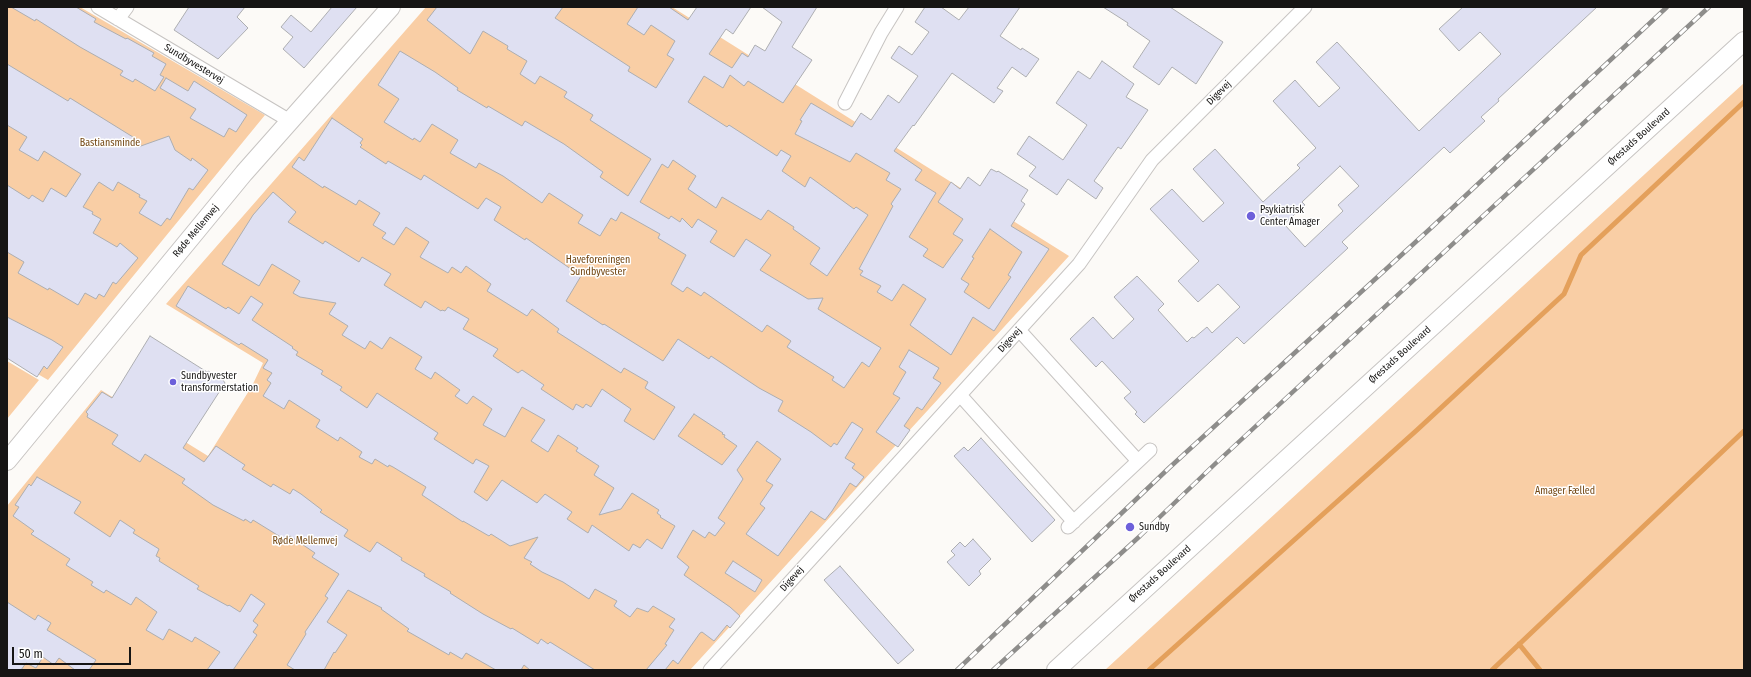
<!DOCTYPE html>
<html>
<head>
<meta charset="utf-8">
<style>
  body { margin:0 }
  #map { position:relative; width:1751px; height:677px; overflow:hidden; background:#fcfaf7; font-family:"Fira Sans Condensed",sans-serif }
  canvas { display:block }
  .frame { position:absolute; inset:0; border:8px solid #161514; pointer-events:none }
  .scale { position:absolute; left:12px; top:647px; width:119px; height:18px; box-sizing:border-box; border:2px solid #161514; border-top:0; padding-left:5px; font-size:12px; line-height:14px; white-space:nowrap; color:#161514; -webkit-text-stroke:3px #fff; paint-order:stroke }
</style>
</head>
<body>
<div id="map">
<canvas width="1751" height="677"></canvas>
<div class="frame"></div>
<div class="scale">50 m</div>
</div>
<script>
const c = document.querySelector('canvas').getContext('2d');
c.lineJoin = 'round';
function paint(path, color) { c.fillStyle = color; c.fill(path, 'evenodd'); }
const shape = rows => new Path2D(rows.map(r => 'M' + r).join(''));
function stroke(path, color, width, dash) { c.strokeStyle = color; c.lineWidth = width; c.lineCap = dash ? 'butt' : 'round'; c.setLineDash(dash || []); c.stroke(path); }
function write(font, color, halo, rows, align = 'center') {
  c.font = font + ' "Fira Sans Condensed",sans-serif'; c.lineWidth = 3; c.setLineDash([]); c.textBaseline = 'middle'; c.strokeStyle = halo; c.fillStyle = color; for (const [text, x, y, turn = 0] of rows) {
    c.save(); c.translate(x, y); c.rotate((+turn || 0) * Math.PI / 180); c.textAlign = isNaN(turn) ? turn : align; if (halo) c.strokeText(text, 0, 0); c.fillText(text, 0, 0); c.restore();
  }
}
paint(shape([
  [7,7,80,7,265,115,48,380,7,356],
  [426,7,672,7,1069,256,690,670,7,670,7,506,101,390,208,456,252,386,263,363,166,304],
  [1744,83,1744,670,1105,670],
  [7,361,39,380,7,419]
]), '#f9cea5');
stroke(shape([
  [1519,644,1540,670],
  [1149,670,1417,430,1564,294,1581,255,1744,102],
  [1492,670,1744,431]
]), '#e4a05b', 5);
const building = shape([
  [11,7,76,7,96,19,94,22,126,39,127,38,154,53,152,56,166,64,160,75,164,77,155,91,135,79,133,82,120,75,123,71,80,47,36,19,35,21,11,7],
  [189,7,245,7,237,17,248,28,218,59,174,30,189,7],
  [332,7,357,7,304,68,283,49,293,37,281,27,291,15,311,32,332,7],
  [437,7,563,7,555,18,630,67,628,71,656,88,674,59,667,55,675,41,651,25,644,35,627,24,638,7,669,7,688,20,697,7,751,7,733,34,726,29,709,54,732,68,742,53,748,57,755,45,765,51,782,22,762,7,817,7,792,47,812,60,783,103,748,81,744,86,730,75,723,88,704,76,688,102,727,127,729,125,777,156,781,150,791,156,782,171,805,187,810,177,854,209,856,207,868,215,827,276,810,264,820,248,793,229,794,227,768,210,761,220,722,197,716,208,688,189,696,176,673,160,668,168,662,164,640,202,669,219,671,216,680,222,682,218,692,228,698,219,717,231,710,242,734,257,746,239,771,255,760,270,808,299,823,298,818,309,881,348,869,367,862,362,844,388,832,380,834,377,787,347,791,341,767,325,762,332,704,292,701,296,687,287,683,292,671,284,686,255,658,238,660,234,621,212,616,221,611,218,600,236,578,223,583,215,549,193,542,203,503,176,479,163,476,168,450,153,458,140,432,124,420,142,414,138,413,140,384,122,399,99,378,85,400,51,435,72,458,88,457,90,487,108,488,106,522,126,525,121,564,144,603,172,600,177,628,196,651,159,590,120,593,115,564,97,567,92,540,76,535,84,520,74,527,61,507,49,508,46,483,31,470,54,427,20,437,7],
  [925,7,941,7,959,20,969,7,1020,7,1000,36,1021,50,1022,48,1039,59,1026,77,1012,67,997,88,1003,91,994,103,952,73,914,126,913,125,894,151,922,170,915,180,936,193,909,237,928,249,923,256,943,268,963,240,953,234,963,219,938,202,951,182,960,189,968,177,980,186,991,169,997,172,998,171,1028,190,1021,201,1025,204,1011,226,1049,249,994,331,973,317,951,355,910,325,926,299,903,284,892,301,877,292,881,286,860,275,863,271,859,269,893,206,891,204,901,189,886,180,890,173,856,153,850,162,795,134,802,121,800,120,811,103,852,127,861,113,871,120,888,95,899,103,918,76,891,58,899,46,912,55,929,32,915,22,925,7],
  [990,229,1022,252,1008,275,1011,277,989,309,964,292,969,284,961,279,974,258,972,257,990,229],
  [1103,7,1170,7,1223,42,1196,84,1172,67,1159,85,1133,67,1150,41,1127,25,1128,23,1103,7],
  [1463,7,1597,7,1498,99,1499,101,1481,117,1485,121,1450,153,1444,147,1342,242,1348,248,1244,344,1237,337,1144,423,1135,414,1137,412,1124,398,1131,392,1102,361,1096,367,1070,339,1093,317,1113,339,1134,319,1114,297,1137,276,1164,304,1158,310,1187,342,1192,337,1194,338,1207,327,1212,333,1240,307,1218,284,1198,302,1178,281,1199,261,1150,209,1172,189,1203,222,1224,203,1193,169,1215,149,1263,202,1300,168,1297,165,1316,148,1273,101,1295,80,1319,107,1340,88,1316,62,1337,42,1419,131,1501,54,1480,32,1459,51,1439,29,1463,7],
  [1340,166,1359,186,1338,205,1343,211,1305,247,1284,224,1305,205,1302,202,1340,166],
  [1102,61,1134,84,1126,97,1148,110,1121,149,1118,147,1094,181,1103,188,1096,199,1068,179,1057,195,1029,176,1036,167,1017,154,1029,136,1063,160,1087,125,1056,103,1078,71,1090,79,1102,61],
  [7,64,68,101,70,98,141,142,138,147,169,136,175,150,191,161,192,158,208,170,193,190,189,188,170,220,167,218,161,226,139,213,147,201,139,197,140,195,118,182,113,191,99,182,96,186,83,207,93,212,92,214,101,219,93,233,117,247,120,243,138,258,116,284,113,282,104,297,99,294,96,299,85,293,78,305,49,288,48,290,18,273,24,262,7,252,7,185,29,199,32,195,43,202,51,188,66,197,81,174,44,151,38,161,19,150,27,137,7,125,7,64],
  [166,78,188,91,194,81,247,115,236,132,229,128,224,137,190,118,196,109,160,88,166,78],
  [332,118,363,139,360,143,362,145,360,147,386,164,388,161,421,180,424,175,478,209,486,198,501,207,494,220,525,240,526,238,581,276,566,301,603,325,604,324,615,331,663,361,678,339,709,359,711,356,759,388,783,401,778,411,811,432,831,447,834,443,837,445,852,422,863,429,845,458,855,464,852,468,864,477,856,487,850,483,832,511,825,520,811,511,778,556,746,534,765,508,760,504,773,485,766,481,781,459,757,441,737,470,743,479,718,518,725,523,715,536,709,532,705,538,693,530,677,557,689,567,684,575,730,607,740,616,730,628,727,625,714,641,702,632,700,633,678,664,673,660,665,670,646,670,667,645,665,644,674,630,669,627,675,619,653,606,648,612,637,608,630,617,614,606,617,601,595,589,589,599,563,582,542,572,530,564,532,562,524,558,538,537,510,546,491,534,489,536,463,521,463,522,422,495,426,487,393,467,389,465,388,467,375,459,372,464,359,457,362,452,340,437,338,441,316,427,320,420,289,400,284,409,263,396,271,383,267,380,272,373,263,368,268,360,241,343,239,345,176,306,188,286,226,309,228,307,239,314,251,296,263,304,252,320,293,347,292,348,298,352,296,355,323,371,321,374,342,387,340,390,367,408,377,393,438,433,434,439,473,464,476,459,489,466,474,492,487,501,502,480,537,503,545,494,572,512,567,519,588,533,592,525,629,551,633,544,640,548,647,539,662,549,675,526,660,517,661,516,657,513,659,510,632,493,621,509,599,515,614,488,594,475,599,466,576,451,578,448,558,435,548,452,531,441,545,420,522,407,505,437,483,425,492,409,473,396,467,404,455,396,460,390,435,372,431,379,415,369,422,357,390,337,382,349,370,341,365,349,342,335,348,326,329,314,336,303,300,297,293,293,300,281,272,264,259,286,222,264,253,215,273,192,296,212,288,222,323,244,325,241,359,262,362,257,391,274,384,285,421,308,425,301,441,311,442,310,445,311,448,307,469,319,463,329,498,349,493,356,518,373,522,370,544,385,541,389,573,410,576,404,583,408,586,404,591,407,602,389,631,409,624,421,654,440,675,407,645,388,648,382,624,368,621,373,557,332,559,329,532,309,527,316,487,291,491,284,466,266,461,273,452,267,448,273,420,257,429,242,406,227,394,245,382,238,386,233,373,225,380,213,359,200,356,205,324,186,323,188,292,167,299,157,304,161,332,118],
  [694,414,723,433,722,434,725,435,724,437,737,446,722,465,678,436,694,414],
  [7,317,52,340,63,347,47,369,44,366,37,377,7,358,7,317],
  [150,336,207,372,208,371,223,380,225,383,183,448,204,462,216,446,245,465,242,469,271,487,273,484,290,494,293,489,301,494,322,510,320,512,348,530,344,536,370,552,377,542,402,558,401,560,425,574,424,576,451,592,450,593,483,614,511,629,512,628,538,644,541,639,548,644,550,642,595,670,530,670,524,665,521,670,496,670,466,653,462,659,450,652,449,655,407,631,409,629,381,609,382,608,348,590,327,622,347,635,335,653,334,652,324,670,295,670,287,665,306,634,305,632,328,598,325,596,339,574,312,557,315,553,290,536,287,541,253,520,251,523,245,519,244,521,213,505,182,483,185,479,145,454,140,462,112,444,118,435,87,417,88,414,86,412,102,392,112,398,150,336],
  [909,350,939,368,933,378,941,383,922,410,917,407,904,426,910,430,898,447,876,432,900,398,893,394,906,372,899,367,909,350],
  [981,438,1055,520,1032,542,954,456,964,447,968,451,981,438],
  [37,477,81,502,74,513,110,537,120,520,135,530,133,533,159,549,156,556,160,558,159,561,199,586,197,589,228,606,229,605,240,612,251,594,265,604,253,621,258,625,253,632,257,635,233,670,207,670,220,652,195,637,192,642,169,629,163,640,146,630,157,612,136,597,131,605,106,590,104,593,91,585,93,582,66,565,70,559,31,534,34,531,13,516,19,507,15,505,29,484,31,486,37,477],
  [973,539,991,559,979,571,981,574,969,586,947,562,955,555,951,551,960,542,965,547,973,539],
  [733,561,762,580,755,592,725,573,733,561],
  [840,566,914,650,898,664,824,580,840,566],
  [7,602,35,620,38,615,51,623,47,630,96,660,89,670,75,670,59,658,54,665,43,657,36,668,26,663,21,670,7,670,7,602]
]);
paint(building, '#dfe0f2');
stroke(building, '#adaeb1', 1);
const street = shape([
  [98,7,290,121],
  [118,19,127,7],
  [845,103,881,33,897,7],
  [1019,330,1138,461],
  [960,395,1074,522],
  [1068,527,1150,450],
  [710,670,1079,264,1152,160,1305,7]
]);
const secondary = shape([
  [7,461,244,173,391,7],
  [1056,670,1744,41]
]);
stroke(street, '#c7c4c2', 15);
stroke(secondary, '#c7c4c2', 20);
stroke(street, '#fff', 13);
stroke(secondary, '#fff', 18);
const rail = shape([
  [957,670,1169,468,1432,227,1667,7],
  [993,670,1140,536,1216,463,1709,7]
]);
stroke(rail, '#8e8d8b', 4.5);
stroke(rail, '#fff', 3, [9]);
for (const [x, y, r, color] of [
  [1251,216,5,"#6d60da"],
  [173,382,4,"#6d60da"],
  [1130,527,5,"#6d60da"]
]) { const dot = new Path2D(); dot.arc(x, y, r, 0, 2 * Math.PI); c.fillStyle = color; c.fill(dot); stroke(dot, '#fff', 1.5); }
write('10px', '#161514', '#fff', [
  ["Sundbyvestervej",194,64,31],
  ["Digevej",1219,93,-45],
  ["Ørestads Boulevard",1639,137,-42],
  ["Røde Mellemvej",196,231,-50],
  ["Digevej",1010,340,-47],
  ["Ørestads Boulevard",1400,355,-42],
  ["Ørestads Boulevard",1160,574,-42],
  ["Digevej",792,579,-48]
]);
write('10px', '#724611', '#fff', [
  ["Bastiansminde",110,143],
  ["Haveforeningen",598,260],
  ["Sundbyvester",598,272],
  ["Amager Fælled",1565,491],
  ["Røde Mellemvej",305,541]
]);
write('10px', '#161514', '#fff', [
  ["Psykiatrisk",1260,210],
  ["Center Amager",1260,222],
  ["Sundbyvester",181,376],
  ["transformerstation",181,388],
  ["Sundby",1139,527]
], 'left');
</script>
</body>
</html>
